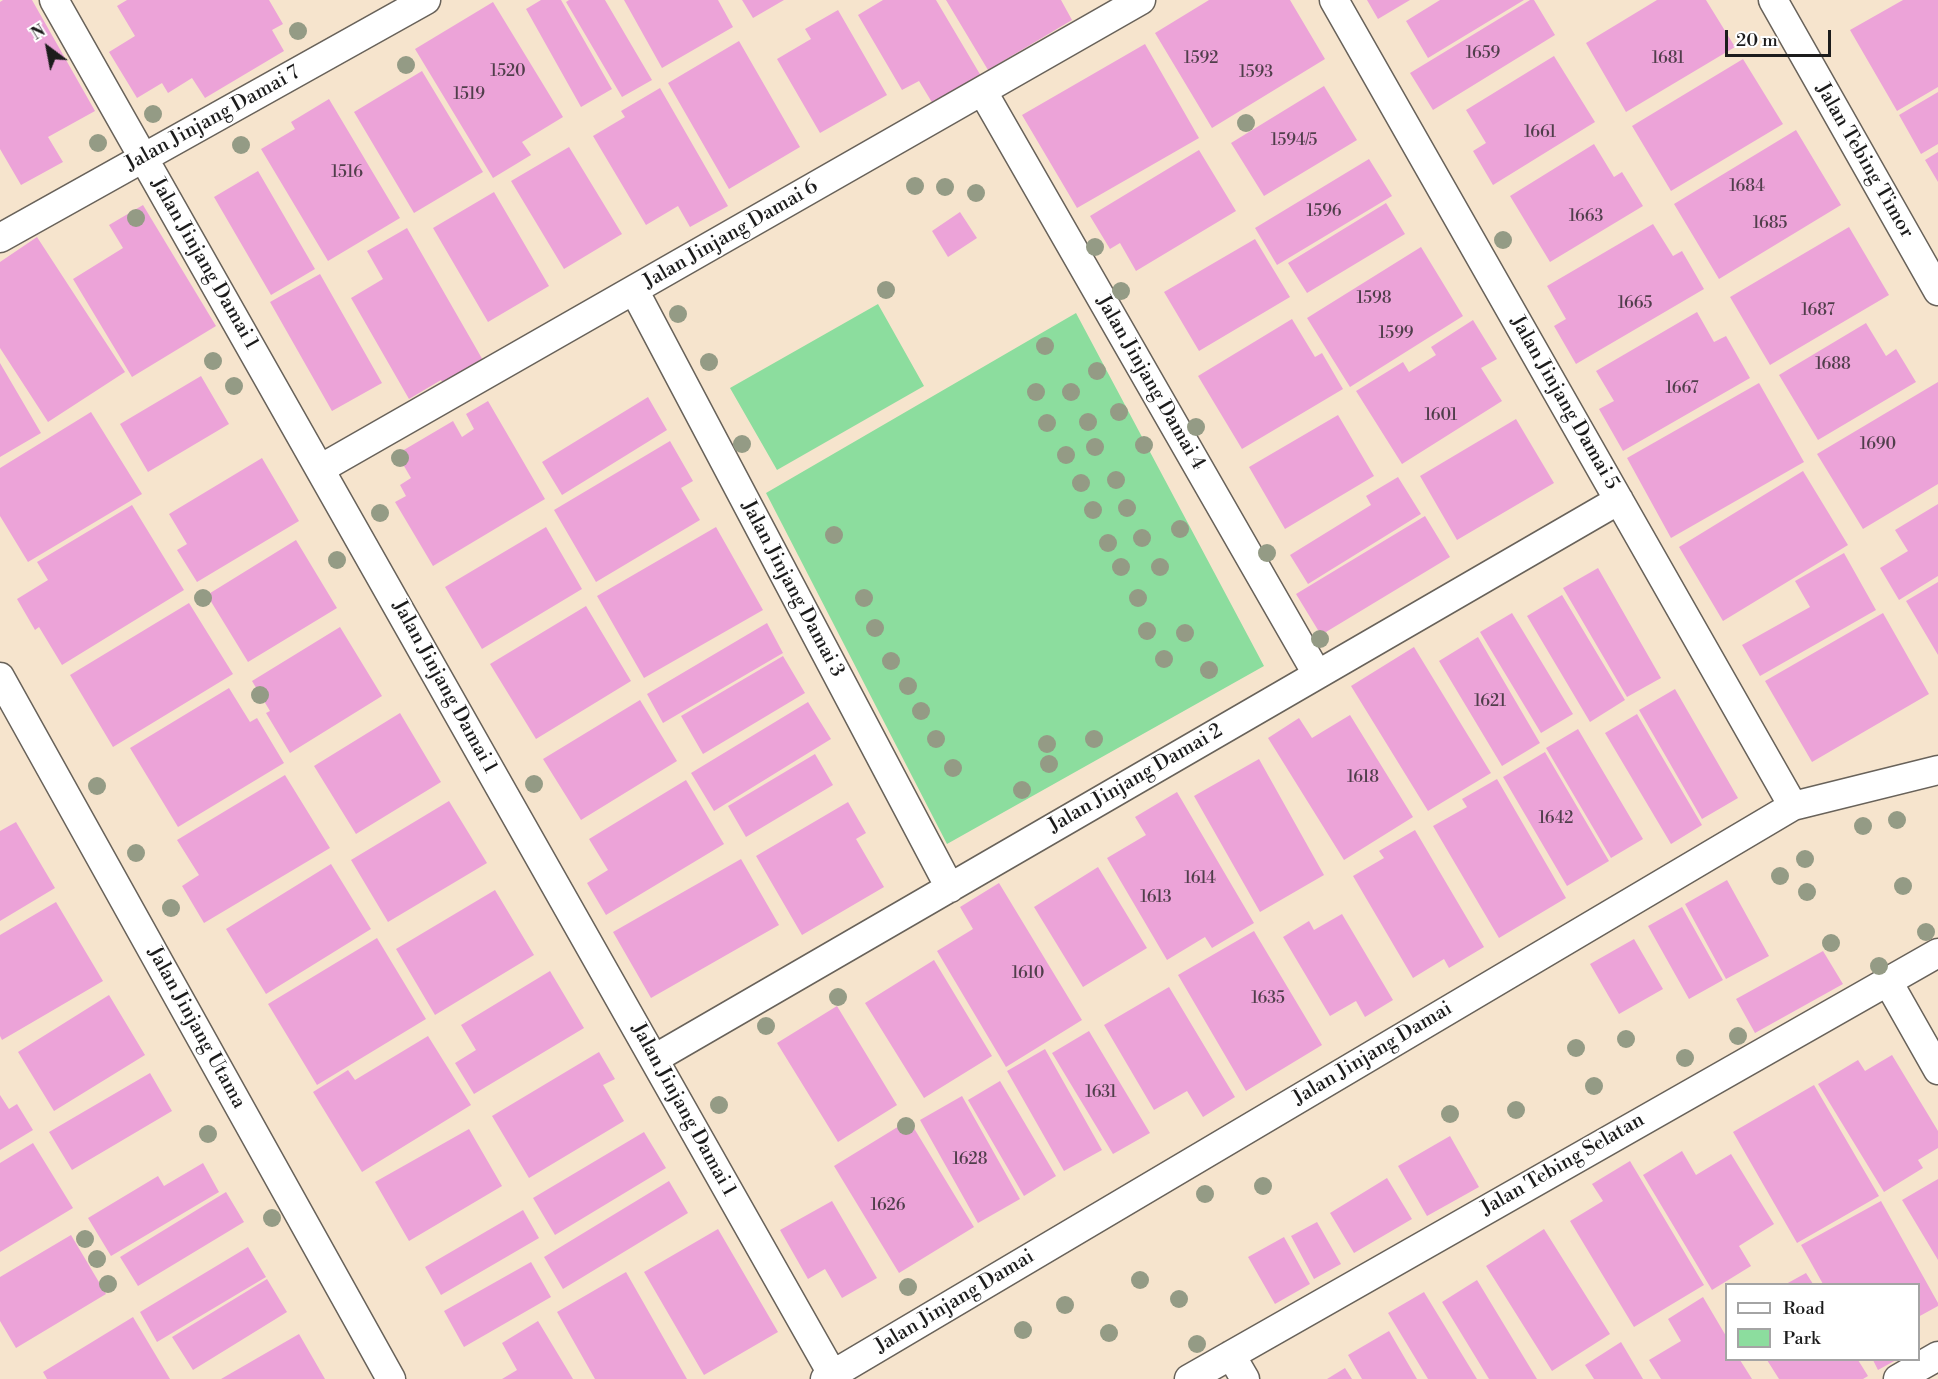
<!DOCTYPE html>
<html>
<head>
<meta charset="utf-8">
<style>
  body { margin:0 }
  #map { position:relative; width:1938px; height:1379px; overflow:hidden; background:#f6e4cd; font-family:"Libre Bodoni",serif }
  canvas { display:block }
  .legend { position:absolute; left:1725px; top:1283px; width:195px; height:78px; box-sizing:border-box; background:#fff; border:2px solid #a4a4a4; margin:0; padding:8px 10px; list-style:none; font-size:18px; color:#1c1c1c }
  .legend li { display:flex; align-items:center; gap:12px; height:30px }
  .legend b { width:30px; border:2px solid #a4a4a4 }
  .north { position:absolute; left:18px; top:18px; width:60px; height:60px; -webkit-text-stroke:4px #fff; paint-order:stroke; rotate:328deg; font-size:16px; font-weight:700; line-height:24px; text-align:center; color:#1c1c1c }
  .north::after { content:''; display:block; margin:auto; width:21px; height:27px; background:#1c1c1c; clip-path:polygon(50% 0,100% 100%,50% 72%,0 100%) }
  .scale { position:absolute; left:1725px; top:30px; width:106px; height:27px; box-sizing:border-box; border:3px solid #1c1c1c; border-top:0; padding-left:8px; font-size:18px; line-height:21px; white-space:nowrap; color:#1c1c1c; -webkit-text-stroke:4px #fff; paint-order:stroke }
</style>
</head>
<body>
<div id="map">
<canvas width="1938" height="1379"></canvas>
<ul class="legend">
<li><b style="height:8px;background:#fff"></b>Road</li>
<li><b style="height:16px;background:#8cdd9e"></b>Park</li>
</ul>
<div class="north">N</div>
<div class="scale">20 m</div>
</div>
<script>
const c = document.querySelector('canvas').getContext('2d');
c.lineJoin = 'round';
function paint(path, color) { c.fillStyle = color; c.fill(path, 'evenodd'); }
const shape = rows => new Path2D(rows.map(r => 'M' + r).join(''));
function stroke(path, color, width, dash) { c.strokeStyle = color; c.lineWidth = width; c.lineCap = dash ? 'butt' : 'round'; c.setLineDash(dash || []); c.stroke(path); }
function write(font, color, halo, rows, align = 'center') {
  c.font = font + ' "Libre Bodoni",serif'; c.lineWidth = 4.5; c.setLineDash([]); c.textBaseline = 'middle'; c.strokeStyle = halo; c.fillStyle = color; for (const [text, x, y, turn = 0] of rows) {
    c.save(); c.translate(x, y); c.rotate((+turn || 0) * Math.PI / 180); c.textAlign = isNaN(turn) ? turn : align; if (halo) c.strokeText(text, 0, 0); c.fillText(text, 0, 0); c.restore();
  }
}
paint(shape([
  [878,304,924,386,777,470,730,388],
  [1076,313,1264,666,947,844,766,493]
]), '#8cdd9e');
paint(shape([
  [3,0,32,0,95,111,48,137,63,162,21,185,0,149,0,2],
  [127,0,269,0,283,24,272,30,284,51,205,98,192,78,168,93,162,83,137,98,109,52,135,36,117,6],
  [541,0,561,0,612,89,581,107,526,9],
  [569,0,605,0,652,80,622,97,566,2],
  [624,0,718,0,733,27,662,68],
  [742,0,784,0,753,18],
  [883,0,936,0,981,76,933,104,919,81,902,90,858,15],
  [946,0,1061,0,1072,20,988,70],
  [1209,0,1290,0,1325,59,1212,128,1155,33],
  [1367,0,1410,0,1378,19],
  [1440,0,1524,0,1428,58,1406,21],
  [1530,0,1534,0,1555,35,1433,110,1410,73],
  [1657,0,1706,0,1735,47,1626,112,1586,43],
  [1903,0,1938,0,1938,87,1897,111,1850,30],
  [493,2,563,117,522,142,531,155,493,178,415,49],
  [838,10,887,95,820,133,777,59,811,39,805,29],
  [739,41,800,147,729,189,668,83],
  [1145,44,1199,138,1077,208,1022,115],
  [1554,56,1595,122,1493,185,1473,151,1486,143,1466,110],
  [1743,59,1783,124,1671,191,1632,126],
  [422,71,483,172,414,213,354,112],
  [1324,86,1357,140,1264,196,1231,143],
  [660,88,728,206,690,227,678,206,646,225,593,136,625,117,621,111],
  [1938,92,1938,144,1921,154,1899,115],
  [329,99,400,218,328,261,261,149,295,129,291,122],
  [1796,130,1841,205,1719,279,1674,204],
  [1594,144,1614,177,1622,172,1643,206,1550,262,1510,196],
  [569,147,622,234,564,269,511,181],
  [1199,150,1236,211,1136,271,1120,243,1110,249,1090,216],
  [1938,152,1938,182,1925,160],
  [1369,159,1392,196,1277,265,1255,228],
  [258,171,315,269,271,295,214,197],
  [494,192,549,286,488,322,433,228],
  [1386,203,1405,234,1307,293,1288,263],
  [143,205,216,326,132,377,73,279,123,248,109,225],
  [960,212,977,238,948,257,932,231],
  [1653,224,1673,256,1682,251,1704,289,1576,364,1554,326,1566,319,1547,286],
  [1849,227,1889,295,1770,365,1730,297],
  [407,228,484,362,444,385,441,380,409,399,351,298,383,279,367,251],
  [37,237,125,372,48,422,0,348,0,262],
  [1255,239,1290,297,1199,351,1164,292],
  [1421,247,1463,316,1350,387,1307,318],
  [320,274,382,383,332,411,270,302],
  [1697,312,1714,342,1726,336,1750,378,1623,451,1599,409,1614,401,1596,371],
  [1292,319,1315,357,1322,353,1343,389,1242,449,1198,376],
  [1473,320,1497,359,1481,368,1502,401,1402,464,1356,391,1403,362,1409,372,1436,355,1431,347],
  [1866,323,1886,356,1896,349,1916,382,1818,440,1779,375],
  [0,363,41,433,0,457],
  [201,376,229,424,148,472,120,424],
  [1938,382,1938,484,1863,529,1817,454],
  [1759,383,1804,462,1671,538,1627,458],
  [648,397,667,430,562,495,542,462],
  [488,401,545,499,433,566,395,502,406,496,400,485,411,478,397,454,453,421,462,437,474,429,466,414],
  [91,412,142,494,28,562,0,516,0,468],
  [1338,415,1374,476,1285,529,1249,467],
  [1516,419,1554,483,1457,540,1420,476],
  [670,441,693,481,681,488,700,520,596,582,554,510],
  [262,458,299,521,197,582,177,550,187,544,169,514],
  [1803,471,1848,545,1723,621,1679,547],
  [1398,477,1421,514,1308,584,1290,555,1371,505,1366,496],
  [1938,504,1938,576,1899,600,1880,568,1908,551,1895,530],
  [132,505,184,590,62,665,39,627,35,630,17,599,48,580,37,562],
  [1425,516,1450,557,1321,635,1296,594],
  [546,527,582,589,482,649,445,587],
  [716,527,763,610,644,678,597,596],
  [296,540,337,608,248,662,207,595],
  [1844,553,1876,610,1760,676,1742,645,1810,607,1795,581],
  [1598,568,1661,678,1627,697,1563,588],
  [1938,582,1938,655,1906,601],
  [1562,595,1625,700,1590,722,1527,616],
  [189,603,233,674,113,747,70,675],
  [586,606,631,681,536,739,490,664],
  [1512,613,1573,714,1541,733,1480,632],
  [1883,613,1929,694,1812,762,1765,681],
  [767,623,783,653,663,723,647,694],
  [340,627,382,696,290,753,266,713,270,711,252,681],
  [1478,637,1540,743,1502,766,1439,661],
  [1414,647,1491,773,1428,811,1351,686],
  [783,656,805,693,703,754,681,716],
  [229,688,250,722,257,718,284,763,178,827,130,748],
  [1675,689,1738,798,1702,819,1639,710],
  [640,700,677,761,581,820,543,759],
  [808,702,831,739,714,811,691,773],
  [400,713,441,782,356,834,314,766],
  [1637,714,1702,825,1671,844,1605,733],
  [1350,715,1413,817,1344,860,1268,738,1299,718,1312,738],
  [1578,729,1643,839,1611,858,1546,748],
  [1545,752,1609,861,1567,886,1503,777],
  [815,754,833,785,746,837,728,806],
  [1259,759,1324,875,1260,912,1194,796],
  [285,775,330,848,204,923,182,886,199,875,177,840],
  [1497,779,1566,898,1499,938,1433,826,1467,807,1462,799],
  [686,780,724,844,606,915,587,883,608,870,589,839],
  [1177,792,1254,923,1212,948,1205,937,1167,960,1107,858,1146,835,1135,817],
  [449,801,487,863,388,922,351,860],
  [848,802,866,833,856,839,884,887,802,935,756,856],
  [16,822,55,888,0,921,0,831],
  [1415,830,1484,947,1449,968,1444,959,1413,978,1353,876,1384,858,1379,851],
  [741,859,779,925,651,998,613,932],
  [331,864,371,929,266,994,226,929],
  [1098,867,1147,948,1083,987,1034,907],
  [1727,880,1769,956,1726,979,1685,904],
  [999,883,1082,1020,1006,1067,937,951,973,929,960,907],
  [495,890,534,955,435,1015,396,949],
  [56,902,103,981,2,1040,0,1036,0,935],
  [1682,907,1723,980,1689,999,1648,926],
  [1342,914,1393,1000,1365,1017,1356,1001,1330,1016,1283,937,1309,921,1314,930],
  [1254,931,1322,1045,1246,1091,1178,975],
  [377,938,426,1019,317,1085,268,1004],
  [1634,939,1663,989,1619,1014,1590,964],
  [1823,951,1843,984,1755,1033,1736,999],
  [934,960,992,1056,924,1098,865,1003],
  [550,971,584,1028,474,1094,455,1063,476,1050,461,1025],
  [1169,987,1235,1097,1203,1117,1187,1091,1154,1110,1104,1025],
  [109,995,145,1055,54,1111,18,1052],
  [837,1006,897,1105,838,1142,777,1043],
  [1089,1031,1150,1133,1113,1154,1052,1053],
  [428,1036,471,1105,362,1172,313,1092,348,1070,355,1080],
  [1045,1049,1102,1150,1064,1171,1007,1071],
  [599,1052,615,1079,603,1085,624,1121,529,1178,492,1116],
  [1892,1055,1938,1131,1938,1148,1918,1160,1923,1168,1884,1192,1818,1084,1858,1060,1865,1071],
  [150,1073,172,1111,72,1170,49,1132],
  [1000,1081,1056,1176,1024,1196,968,1100],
  [1814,1085,1879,1196,1797,1243,1733,1132],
  [0,1095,9,1109,17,1104,33,1130,0,1150],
  [962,1096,1020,1199,978,1223,920,1120],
  [909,1120,974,1227,899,1273,834,1166],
  [469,1129,502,1186,409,1241,375,1182],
  [644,1132,666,1168,555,1235,533,1198],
  [1450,1136,1479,1187,1427,1216,1398,1166],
  [33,1143,73,1208,0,1252,0,1163],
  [1682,1151,1696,1175,1731,1154,1774,1224,1739,1246,1751,1266,1712,1290,1643,1175],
  [1630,1161,1704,1285,1634,1327,1570,1221,1603,1201,1592,1184],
  [203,1163,219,1192,111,1256,88,1218,158,1176,164,1186],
  [1387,1178,1412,1219,1354,1253,1330,1213],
  [1938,1179,1938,1260,1902,1200],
  [669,1181,688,1213,563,1289,544,1257],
  [226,1192,244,1222,138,1286,120,1257],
  [832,1201,877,1278,842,1298,825,1269,808,1279,780,1230],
  [1881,1201,1938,1303,1938,1306,1918,1317,1918,1284,1823,1284,1801,1245],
  [523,1210,539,1238,441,1295,425,1267],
  [1317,1222,1341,1264,1314,1279,1291,1236],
  [718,1229,778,1332,704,1375,644,1272],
  [1544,1229,1610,1334,1552,1371,1486,1266],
  [71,1235,106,1294,16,1348,0,1321,0,1277],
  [1284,1237,1310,1284,1275,1304,1248,1257],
  [248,1247,266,1277,157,1342,140,1312],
  [531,1262,551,1297,464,1347,444,1311],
  [626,1272,687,1379,595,1379,557,1312],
  [1806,1273,1813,1284,1786,1284],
  [267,1279,287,1312,193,1370,172,1337],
  [1477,1280,1537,1379,1489,1379,1442,1302],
  [1424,1292,1477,1379,1428,1379,1388,1313],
  [1703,1297,1726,1336,1726,1360,1740,1360,1752,1379,1661,1379,1649,1360,1681,1341,1668,1319],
  [133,1317,170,1379,47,1379,43,1372],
  [538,1321,573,1379,502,1379,517,1370,502,1343],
  [1389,1331,1417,1379,1362,1379,1348,1355],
  [299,1334,325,1379,221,1379],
  [1621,1342,1643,1379,1594,1379,1585,1365],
  [1767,1360,1858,1360,1868,1376,1863,1379,1779,1379],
  [1873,1360,1896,1360,1878,1370],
  [1345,1368,1352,1379,1327,1379]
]), '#eca3d8');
const minor = shape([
  [54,0,835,1379],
  [1334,0,1793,806],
  [1773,0,1938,291],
  [983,92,1317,674],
  [0,238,426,0],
  [634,290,950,888],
  [320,469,1141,0],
  [0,677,391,1379],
  [1887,980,1938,1070],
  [654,1059,1619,500],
  [1231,1355,1245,1379],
  [825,1379,1793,806,1938,770],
  [1189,1379,1938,953],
  [1898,1379,1938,1356]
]);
stroke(minor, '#68625a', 31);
stroke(minor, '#fff', 28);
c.fillStyle = '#949b85';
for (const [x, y] of [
  [298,31],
  [406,65],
  [153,114],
  [1246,123],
  [98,143],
  [241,145],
  [915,186],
  [945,187],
  [976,193],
  [136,218],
  [1503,240],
  [1095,247],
  [886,290],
  [1121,291],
  [678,314],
  [1045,346],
  [213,361],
  [709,362],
  [1097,371],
  [234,386],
  [1036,392],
  [1071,392],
  [1119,412],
  [1088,422],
  [1047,423],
  [1196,427],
  [742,444],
  [1144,445],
  [1095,447],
  [1066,455],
  [400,458],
  [1116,480],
  [1081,483],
  [1127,508],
  [1093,510],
  [380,513],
  [1180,529],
  [834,535],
  [1142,538],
  [1108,543],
  [1267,553],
  [337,560],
  [1121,567],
  [1160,567],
  [203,598],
  [864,598],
  [1138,598],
  [875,628],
  [1147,631],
  [1185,633],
  [1320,639],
  [1164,659],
  [891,661],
  [1209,670],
  [908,686],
  [260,695],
  [921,711],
  [936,739],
  [1094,739],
  [1047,744],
  [1049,764],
  [953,768],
  [534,784],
  [97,786],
  [1022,790],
  [1897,820],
  [1863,826],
  [136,853],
  [1805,859],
  [1780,876],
  [1903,886],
  [1807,892],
  [171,908],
  [1926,932],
  [1831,943],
  [1879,966],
  [838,997],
  [766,1026],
  [1738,1036],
  [1626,1039],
  [1576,1048],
  [1685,1058],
  [1594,1086],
  [719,1105],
  [1516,1110],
  [1450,1114],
  [906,1126],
  [208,1134],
  [1263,1186],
  [1205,1194],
  [272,1218],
  [85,1239],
  [97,1259],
  [1140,1280],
  [108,1284],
  [908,1287],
  [1179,1299],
  [1065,1305],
  [1023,1330],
  [1109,1333],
  [1197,1344]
]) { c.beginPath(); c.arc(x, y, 9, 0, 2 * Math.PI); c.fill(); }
write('16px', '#503e4b', null, [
  ["1659",1483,54],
  ["1592",1201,59],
  ["1681",1668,59],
  ["1520",508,72],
  ["1593",1256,73],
  ["1519",469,95],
  ["1661",1540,133],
  ["1594/5",1294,141],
  ["1516",347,173],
  ["1684",1747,187],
  ["1596",1324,212],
  ["1663",1586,217],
  ["1685",1770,224],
  ["1598",1374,299],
  ["1665",1635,304],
  ["1687",1818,311],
  ["1599",1396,334],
  ["1688",1833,365],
  ["1667",1682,389],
  ["1601",1441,416],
  ["1690",1878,445],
  ["1621",1490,702],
  ["1618",1363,778],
  ["1642",1556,819],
  ["1614",1200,879],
  ["1613",1156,898],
  ["1610",1028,974],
  ["1635",1268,999],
  ["1631",1101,1093],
  ["1628",970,1160],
  ["1626",888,1206]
]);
write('20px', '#1c1c1c', '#fff', [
  ["Jalan Jinjang Damai 7",213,119,-29],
  ["Jalan Tebing Timor",1864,161,60],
  ["Jalan Jinjang Damai 6",731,235,-30],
  ["Jalan Jinjang Damai 1",204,264,60],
  ["Jalan Jinjang Damai 4",1150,383,60],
  ["Jalan Jinjang Damai 5",1564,403,60],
  ["Jalan Jinjang Damai 3",792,589,62],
  ["Jalan Jinjang Damai 1",444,687,61],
  ["Jalan Jinjang Damai 2",1136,779,-30],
  ["Jalan Jinjang Utama",196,1028,61],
  ["Jalan Jinjang Damai",1373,1054,-31],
  ["Jalan Jinjang Damai 1",683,1110,61],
  ["Jalan Tebing Selatan",1563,1165,-30],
  ["Jalan Jinjang Damai",955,1302,-31]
]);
</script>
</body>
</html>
